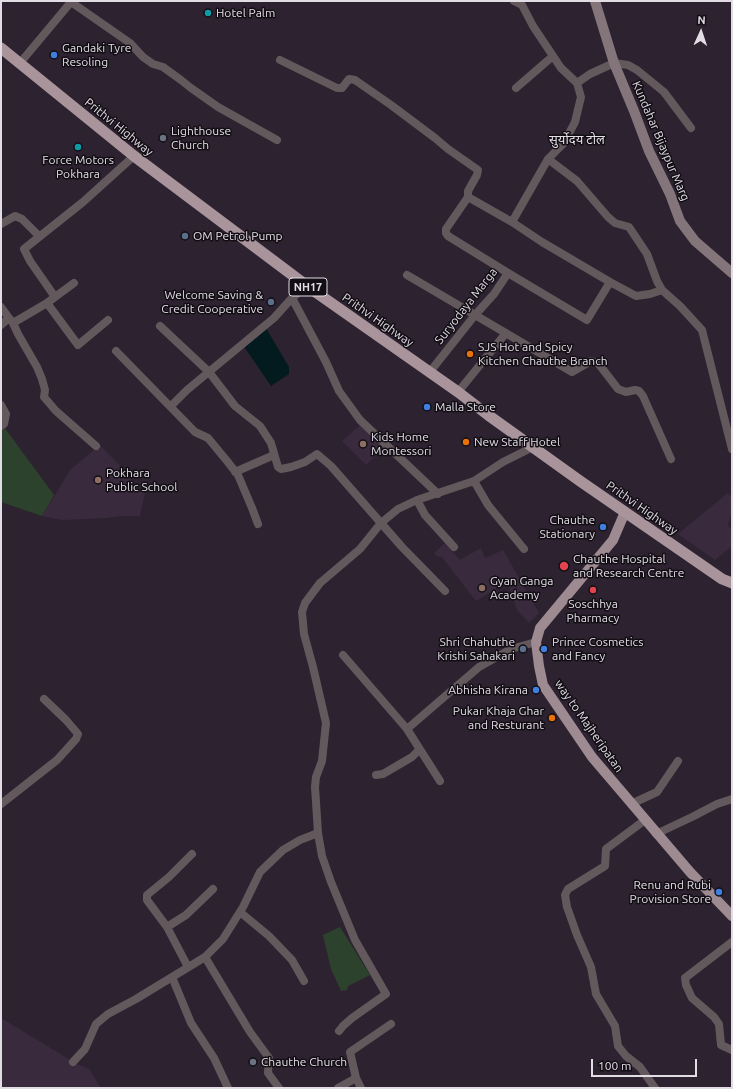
<!DOCTYPE html>
<html>
<head>
<meta charset="utf-8">
<style>
  body { margin:0 }
  #map { position:relative; width:733px; height:1089px; overflow:hidden; background:#2d2330; font-family:Ubuntu,sans-serif }
  canvas { display:block }
  .frame { position:absolute; inset:0; border:2px solid #e2dce5; pointer-events:none }
  .north { position:absolute; left:681px; top:12px; width:40px; height:40px; -webkit-text-stroke:3px #120e14; paint-order:stroke; rotate:3deg; font-size:11px; font-weight:700; line-height:16px; text-align:center; color:#e2dce5 }
  .north::after { content:''; display:block; margin:auto; width:14px; height:18px; background:#e2dce5; clip-path:polygon(50% 0,100% 100%,50% 72%,0 100%) }
  .scale { position:absolute; left:591px; top:1059px; width:106px; height:18px; box-sizing:border-box; border:2px solid #e2dce5; border-top:0; padding-left:5px; font-size:12px; line-height:14px; white-space:nowrap; color:#e2dce5; -webkit-text-stroke:3px #120e14; paint-order:stroke }
</style>
</head>
<body>
<div id="map">
<canvas width="733" height="1089"></canvas>
<div class="frame"></div>
<div class="north">N</div>
<div class="scale">100 m</div>
</div>
<script>
const c = document.querySelector('canvas').getContext('2d');
c.lineJoin = 'round';
function paint(path, color) { c.fillStyle = color; c.fill(path, 'evenodd'); }
const shape = rows => new Path2D(rows.map(r => 'M' + r).join(''));
function stroke(path, color, width, dash) { c.strokeStyle = color; c.lineWidth = width; c.lineCap = dash ? 'butt' : 'round'; c.setLineDash(dash || []); c.stroke(path); }
function write(font, color, halo, rows, align = 'center') {
  c.font = font + ' Ubuntu,"Noto Sans Devanagari",sans-serif'; c.lineWidth = 3; c.setLineDash([]); c.textBaseline = 'middle'; c.strokeStyle = halo; c.fillStyle = color; for (const [text, x, y, turn = 0] of rows) {
    c.save(); c.translate(x, y); c.rotate((+turn || 0) * Math.PI / 180); c.textAlign = isNaN(turn) ? turn : align; if (halo) c.strokeText(text, 0, 0); c.fillText(text, 0, 0); c.restore();
  }
}
paint(shape([
  [361,424,384,447,366,465,342,441],
  [100,445,126,472,138,490,145,493,140,516,120,516,106,518,62,520,42,516,71,469],
  [728,493,732,498,732,515,730,517,728,525,732,531,732,546,715,560,678,534],
  [445,543,460,560,481,548,485,558,503,550,539,613,529,623,517,610,507,582,476,601,441,556,438,557,434,553],
  [1,1018,77,1064,89,1069,101,1088,1,1088]
]), '#392a3d');
paint(shape([
  [4,427,54,495,42,516,1,502,1,431],
  [340,927,370,975,348,986,347,990,341,991,331,969,323,935]
]), '#2c422c');
paint(shape([
  [266,328,289,367,289,374,271,386,243,345]
]), '#031a1f');
stroke(shape([
  [280,60,337,88,342,88,349,79,355,80,391,105,435,138,448,149,478,170,477,175,468,191,468,197],
  [20,63,71,2,130,43,143,57,153,64,163,67,181,80,191,88,218,107,277,140],
  [577,83,590,74,614,63,628,65,637,70,664,92,691,128],
  [516,88,553,56],
  [548,159,577,181,608,217,615,223,629,227,647,254,657,281,662,290],
  [1,224,15,216,22,219,39,236],
  [508,273,587,320,610,282,542,242,512,222],
  [407,275,572,372,591,361,598,363,618,389,626,392,635,390,639,391,643,396,671,459],
  [610,282,636,296,650,294,662,290,680,306,702,330,732,449],
  [55,297,74,283],
  [292,298,326,362,339,391,360,420,438,494],
  [47,303,78,345,108,320],
  [1,307,9,318],
  [13,323,18,334,37,367,42,379,45,390,44,397,56,411,96,446],
  [1,325,9,318,13,323,47,303,55,297,30,261,24,249,83,202,134,156],
  [160,326,209,372,235,406,260,426,271,443,278,467,281,469,291,467,305,462,317,454,331,466,402,547,445,591],
  [116,351,195,432,208,438,227,461,238,475,252,508,258,524],
  [429,373,475,315,494,294,508,273,448,236,446,233,446,229,468,197,512,222,548,159,564,143,575,122,581,97,577,83,561,68,533,26,522,5,514,1],
  [458,392,506,333],
  [1,405,6,414,4,424,1,426],
  [171,406,187,390,274,318,292,298,307,286],
  [235,472,274,455],
  [474,481,488,505,524,549],
  [417,500,425,515,454,547],
  [343,655,407,729,440,781],
  [407,729,479,667,511,649,536,642],
  [376,775,383,774,412,757,419,750],
  [1,804,57,760,76,739,78,734,66,720,44,699],
  [631,804,657,792,678,761],
  [645,820,606,849,605,866,568,889,565,895,567,907,577,935,591,967,596,994,615,1026,618,1046,626,1056,640,1067,655,1088],
  [656,834,692,817,717,804,732,799],
  [240,912,269,936,292,960,304,981],
  [167,927,186,915,213,889],
  [732,942,685,978,686,985,692,998,714,1017,719,1024,721,1045,732,1050],
  [205,957,250,1032,269,1058,268,1073,279,1088],
  [188,967,167,927,147,900,147,895,169,877,192,854],
  [172,977,191,1023,214,1058,228,1088],
  [339,1031,343,1026,352,1018,386,994,355,940,331,882,322,856,318,833,315,787,316,777,322,761,326,723,313,667,304,634,302,612,305,603,320,583,360,549,381,523,398,509,417,500,474,481,503,462,533,447],
  [73,1062,85,1049,96,1024,108,1014,136,999,205,957,223,939,243,907,260,872,283,850,300,840,318,833],
  [356,1078,361,1088],
  [338,1088,356,1078,350,1052,391,1024]
]), '#63595c', 8);
stroke(shape([
  [595,1,614,63,634,111,649,151,670,194,680,221,695,241,732,273]
]), '#84757a', 10);
stroke(shape([
  [625,512,613,540,540,628,536,642,539,666,543,685,592,757,690,872,732,916]
]), '#9e8b91', 10);
stroke(shape([
  [1,48,134,156,307,286,458,392,488,415,580,481,722,579,732,583]
]), '#aa949b', 11);
for (const [x, y, r, color] of [
  [208,13,4,"#0f9aa8"],
  [54,55,4,"#3f7fe0"],
  [163,138,4,"#6b7280"],
  [78,147,4,"#0f9aa8"],
  [185,236,4,"#5c6f8a"],
  [271,302,4,"#5c6f8a"],
  [470,354,4,"#e8710a"],
  [427,407,4,"#3f7fe0"],
  [466,442,4,"#e8710a"],
  [363,444,4,"#8d6e63"],
  [98,480,4,"#8d6e63"],
  [603,527,4,"#3f7fe0"],
  [564,566,5,"#e0444e"],
  [482,588,4,"#8d6e63"],
  [593,590,4,"#e0444e"],
  [523,649,4,"#5c6f8a"],
  [544,649,4,"#3f7fe0"],
  [536,690,4,"#3f7fe0"],
  [552,718,4,"#e8710a"],
  [719,892,4,"#3f7fe0"],
  [253,1062,4,"#6b7280"]
]) { const dot = new Path2D(); dot.arc(x, y, r, 0, 2 * Math.PI); c.fillStyle = color; c.fill(dot); stroke(dot, '#120e14', 1.5); }
for (const [x, y, w] of [
  [308,287,38]
]) { const box = new Path2D(); box.roundRect(x - w / 2, y - 9, w, 18, 3); c.fillStyle = '#120e14'; c.fill(box); stroke(box, '#e2dce5', 1); }
write('bold 11px', '#e2dce5', null, [
  ["NH17",308,287]
]);
write('12px', '#e2dce5', '#120e14', [
  ["Hotel Palm",216,13],
  ["Gandaki Tyre",62,48],
  ["Resoling",62,62],
  ["Lighthouse",171,131],
  ["Church",171,145],
  ["Force Motors",78,160,"center"],
  ["Pokhara",78,174,"center"],
  ["OM Petrol Pump",193,236],
  ["Welcome Saving &",263,295,"right"],
  ["Credit Cooperative",263,309,"right"],
  ["SJS Hot and Spicy",478,347],
  ["Kitchen Chauthe Branch",478,361],
  ["Malla Store",435,407],
  ["Kids Home",371,437],
  ["Montessori",371,451],
  ["New Staff Hotel",474,442],
  ["Pokhara",106,473],
  ["Public School",106,487],
  ["Chauthe",595,520,"right"],
  ["Stationary",595,534,"right"],
  ["Chauthe Hospital",573,559],
  ["and Research Centre",573,573],
  ["Gyan Ganga",490,581],
  ["Academy",490,595],
  ["Soschhya",593,604,"center"],
  ["Pharmacy",593,618,"center"],
  ["Shri Chahuthe",515,642,"right"],
  ["Krishi Sahakari",515,656,"right"],
  ["Prince Cosmetics",552,642],
  ["and Fancy",552,656],
  ["Abhisha Kirana",528,690,"right"],
  ["Pukar Khaja Ghar",544,711,"right"],
  ["and Resturant",544,725,"right"],
  ["Renu and Rubi",711,885,"right"],
  ["Provision Store",711,899,"right"],
  ["Chauthe Church",261,1062]
], 'left');
write('12px', '#e2dce5', '#120e14', [
  ["Prithvi Highway",119,127,39],
  ["Kundahar Bijaypur Marg",661,141,67],
  ["Suryodaya Marga",466,306,-52],
  ["Prithvi Highway",378,320,35],
  ["Prithvi Highway",642,508,35],
  ["way to Majheripatan",589,726,55]
]);
write('13px', '#e2dce5', '#120e14', [
  ["सुर्योदय टोल",577,140]
]);
</script>
</body>
</html>
